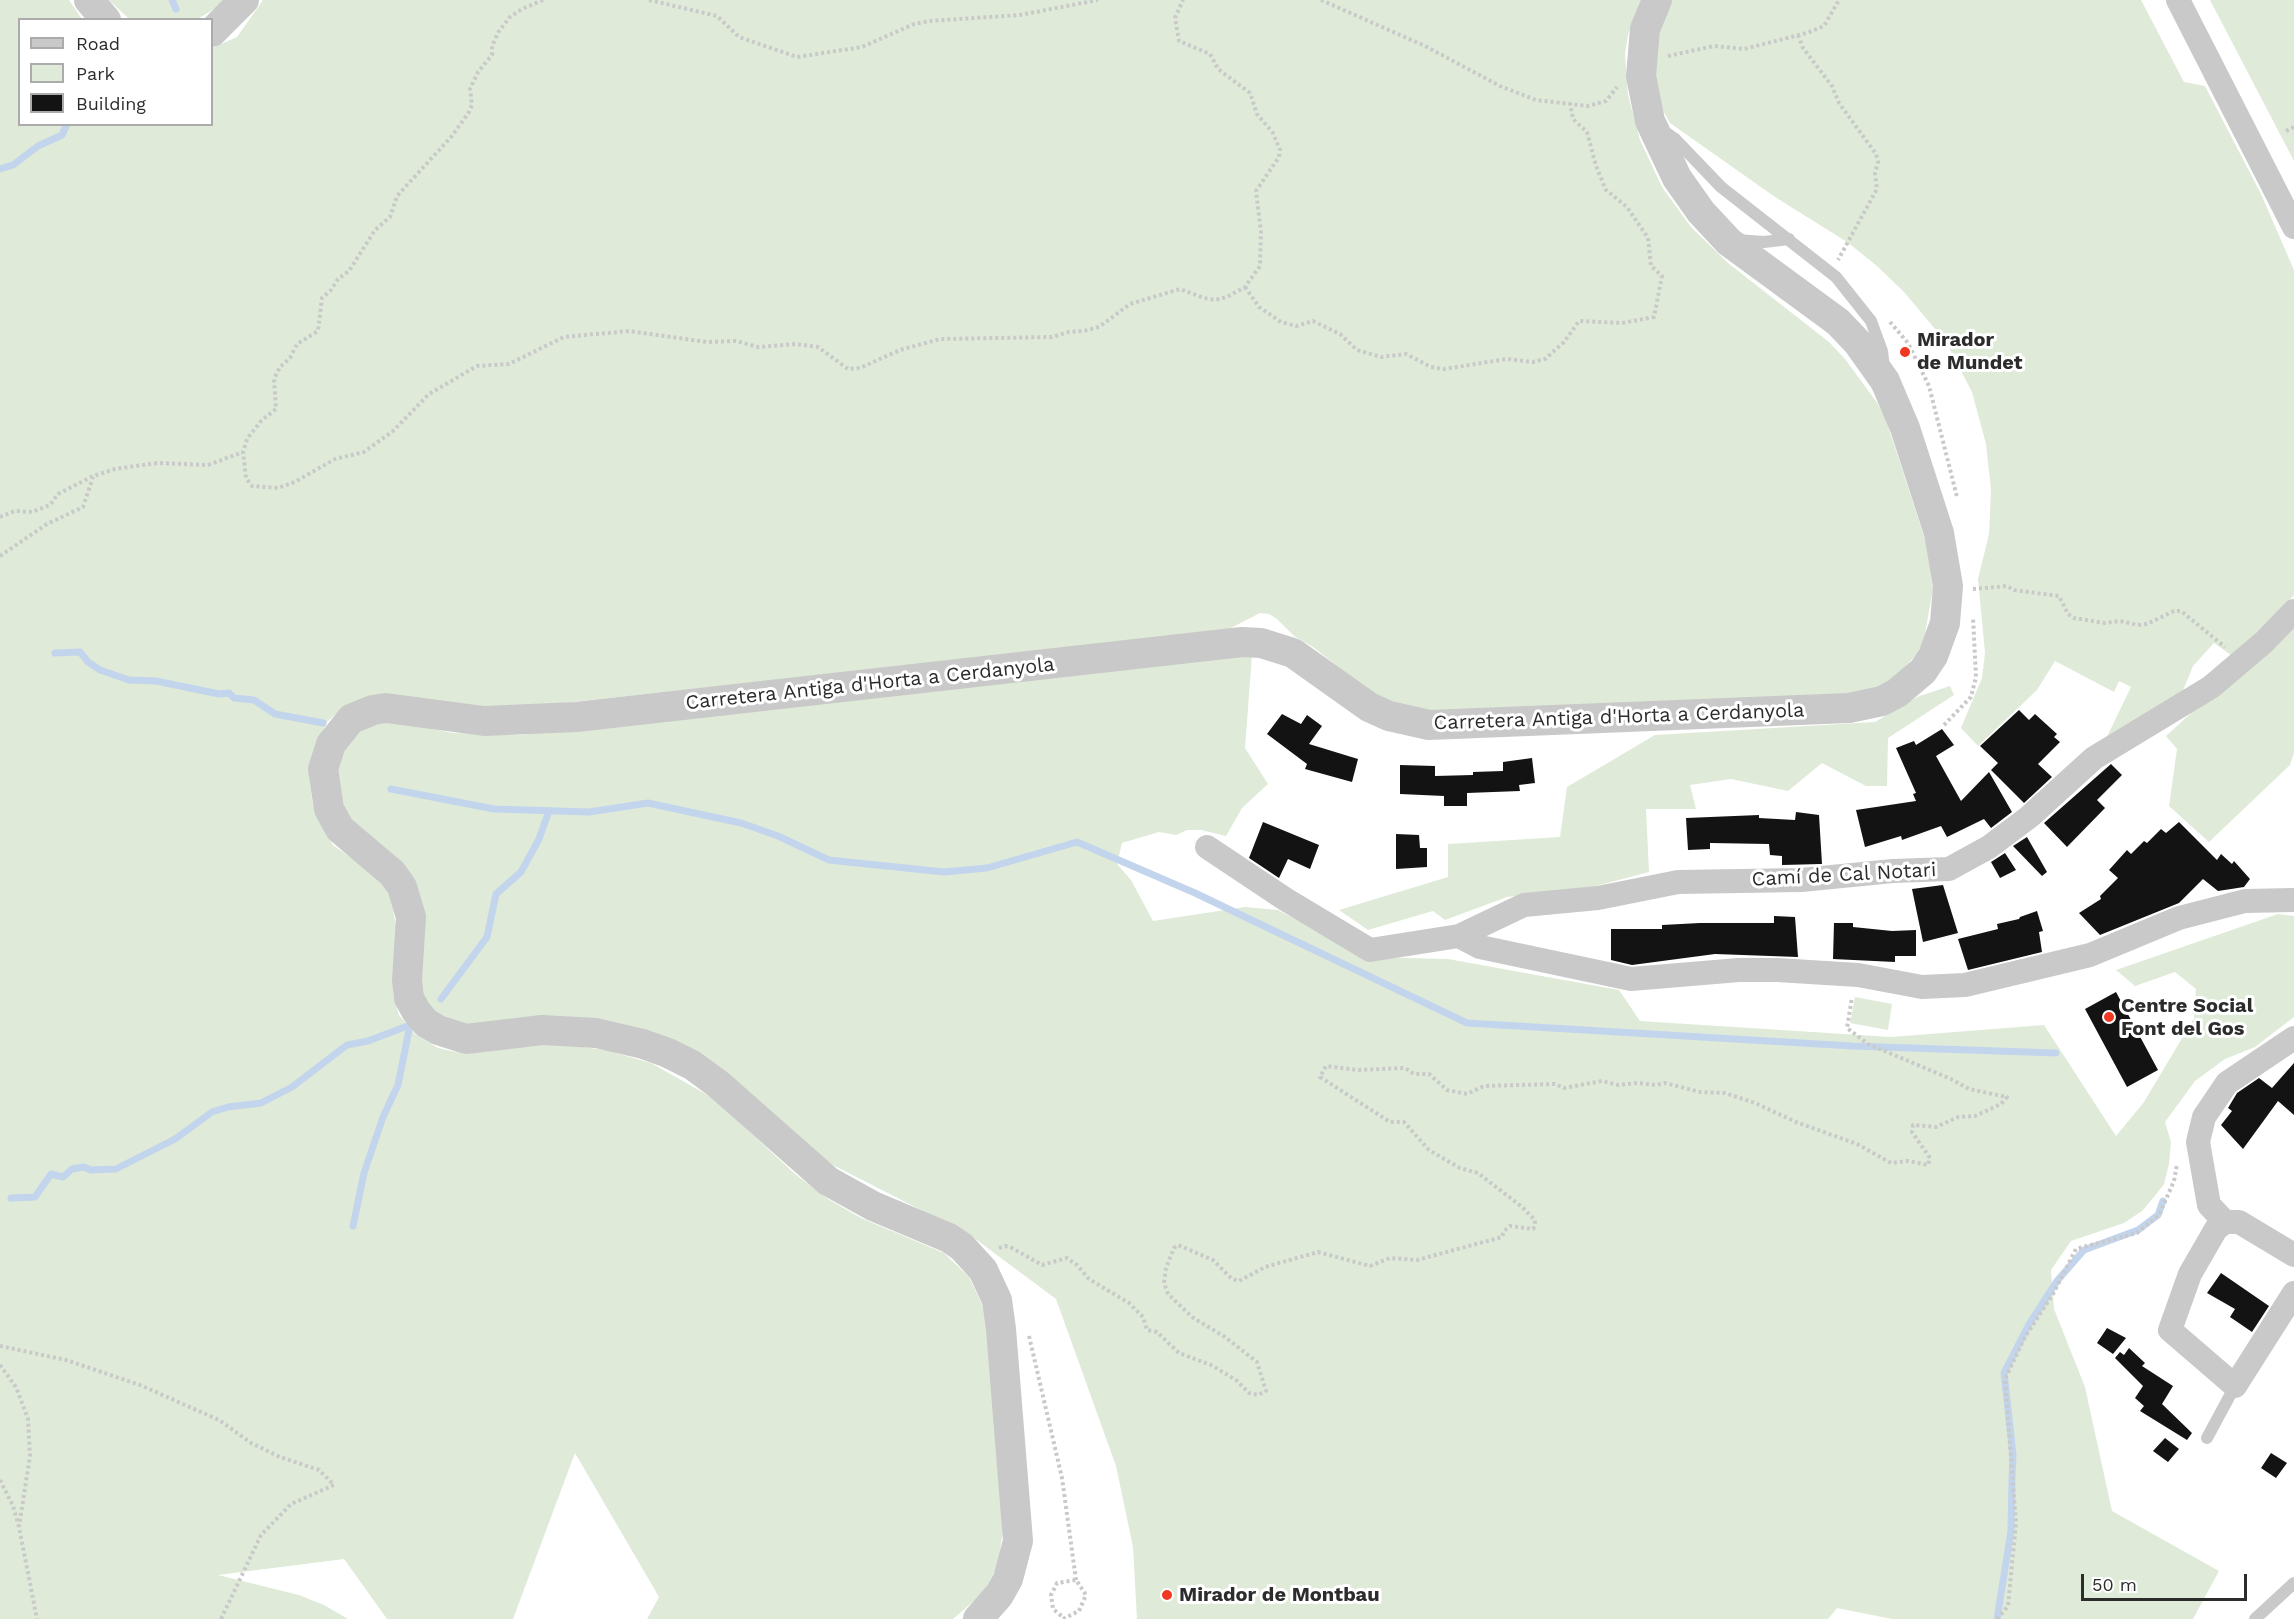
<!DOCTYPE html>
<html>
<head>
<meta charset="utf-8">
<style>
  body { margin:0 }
  #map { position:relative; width:2294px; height:1619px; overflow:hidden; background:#fff; font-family:"Work Sans",sans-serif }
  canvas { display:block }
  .legend { position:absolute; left:18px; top:18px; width:195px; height:108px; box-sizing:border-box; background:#fff; border:2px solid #ababab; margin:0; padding:8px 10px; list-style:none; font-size:18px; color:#2c2c2c }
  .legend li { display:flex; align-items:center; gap:12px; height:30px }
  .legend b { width:30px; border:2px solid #ababab }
  .scale { position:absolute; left:2081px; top:1574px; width:166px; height:27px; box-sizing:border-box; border:3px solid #2c2c2c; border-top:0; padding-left:8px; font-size:18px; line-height:21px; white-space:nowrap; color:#2c2c2c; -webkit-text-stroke:4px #fff; paint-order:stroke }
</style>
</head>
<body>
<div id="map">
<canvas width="2294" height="1619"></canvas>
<ul class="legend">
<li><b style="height:8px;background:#c9c9c9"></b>Road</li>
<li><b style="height:16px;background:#dfebd8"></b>Park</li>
<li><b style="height:16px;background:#131313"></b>Building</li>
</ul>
<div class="scale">50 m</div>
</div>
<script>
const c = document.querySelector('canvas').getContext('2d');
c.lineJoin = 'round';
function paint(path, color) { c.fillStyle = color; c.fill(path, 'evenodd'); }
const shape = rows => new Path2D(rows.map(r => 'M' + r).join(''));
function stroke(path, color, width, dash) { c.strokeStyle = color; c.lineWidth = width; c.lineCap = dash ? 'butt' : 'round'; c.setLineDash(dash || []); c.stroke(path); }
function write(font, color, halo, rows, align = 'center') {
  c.font = font + ' "Work Sans",sans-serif'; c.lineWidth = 6; c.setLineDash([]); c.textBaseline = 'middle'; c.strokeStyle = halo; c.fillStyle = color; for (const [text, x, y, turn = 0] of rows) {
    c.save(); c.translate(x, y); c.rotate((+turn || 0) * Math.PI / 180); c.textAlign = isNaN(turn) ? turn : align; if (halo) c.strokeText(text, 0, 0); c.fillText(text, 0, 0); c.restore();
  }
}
paint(shape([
  [0,0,69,0,82,19,20,20,20,124,212,124,212,48,237,37,263,0,1641,0,1628,35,1625,54,1628,95,1640,140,1662,187,1691,227,1728,263,1829,342,1845,359,1878,404,1886,420,1926,542,1933,589,1924,639,1917,654,1894,679,1863,693,1449,714,1411,709,1369,691,1313,647,1294,636,1277,619,1269,614,1260,613,1223,632,535,706,506,709,367,697,345,706,327,722,315,746,309,776,313,805,325,833,333,845,375,875,391,898,396,926,393,993,399,1015,415,1034,438,1048,465,1054,554,1043,605,1050,651,1063,713,1098,795,1174,828,1199,861,1218,944,1253,969,1277,982,1304,986,1318,1004,1522,998,1565,983,1593,953,1619,647,1619,659,1597,575,1453,513,1619,387,1619,344,1559,218,1575,299,1595,324,1605,348,1619,0,1619],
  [109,0,229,0,196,20,129,19],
  [1670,0,2141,0,2184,82,2205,86,2261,194,2294,270,2294,595,2277,615,2231,655,2214,643,2193,666,2180,698,2102,747,2131,687,2119,681,2114,692,2055,661,2037,690,1978,746,1961,728,1982,678,1985,653,1978,579,1989,534,1991,490,1986,444,1972,392,1946,342,1904,292,1877,266,1847,242,1775,197,1670,123,1662,109,1652,80,1658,34],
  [2210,0,2294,0,2294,161],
  [2294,619,2294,753,2290,765,2209,842,2169,806,2177,749,2166,736],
  [1252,655,1245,748,1268,784,1242,808,1226,836,1201,830,1187,830,1176,835,1159,832,1122,843,1117,864,1131,880,1153,921,1245,907,1278,910,1368,957,1448,959,1619,990,1640,1021,1891,1037,2044,1025,2116,1136,2144,1102,2194,1018,2196,989,2175,972,2135,986,2116,970,2278,914,2294,916,2294,1017,2255,1047,2225,1059,2195,1081,2165,1122,2171,1142,2169,1164,2164,1184,2154,1197,2142,1211,2124,1223,2071,1241,2051,1270,2054,1309,2085,1387,2112,1511,2219,1571,2193,1619,1892,1619,1837,1608,1828,1619,1137,1619,1133,1547,1116,1466,1056,1299,970,1235,827,1162,713,1065,474,1027,440,1019,425,1002,420,982,424,922,350,823,334,788,342,751,358,732,369,725,393,721,453,733,520,735],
  [1950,686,1954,695,1888,738,1887,786,1866,786,1822,763,1788,791,1731,779,1690,785,1696,809,1646,809,1649,872,1592,887,1507,897,1445,920,1433,911,1368,930,1339,910,1448,877,1448,844,1560,837,1567,787,1655,735,1875,722,1917,697],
  [1855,997,1892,1004,1888,1030,1850,1023]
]), '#dfebd8');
stroke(shape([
  [172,0,176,9],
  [0,169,13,165,38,146,62,135,67,124],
  [55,653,80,652,88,662,100,670,129,680,156,681,219,694,229,693,234,698,254,700,275,714,323,723],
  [391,789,494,809,589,812,648,803,741,823,778,836,829,860,944,872,987,868,1077,842,1195,893,1467,1023,1852,1046,2056,1053],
  [441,999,487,937,496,894,521,872,539,839,549,811],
  [11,1198,35,1197,51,1174,63,1177,72,1169,84,1167,91,1170,116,1169,175,1139,212,1112,228,1107,261,1103,292,1087,347,1045,368,1041,410,1025],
  [353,1226,364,1173,383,1117,398,1085,410,1025],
  [1997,1619,2011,1531,2012,1478,2013,1455,2004,1373,2028,1326,2057,1281,2084,1250,2138,1230,2158,1215,2163,1201]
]), '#c3d5ed', 7);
paint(shape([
  [2019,710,2029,720,2035,714,2057,734,2054,737,2060,742,2038,764,2052,777,2024,803,1991,770,1998,763,1980,746],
  [1282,714,1301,724,1307,715,1322,726,1309,744,1358,759,1352,782,1305,769,1307,764,1267,734],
  [1942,729,1954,745,1936,756,1961,801,1989,772,2012,812,1991,828,1984,819,1947,837,1941,826,1902,840,1901,836,1865,847,1856,810,1916,801,1913,794,1916,793,1896,748,1914,741,1916,745],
  [1532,758,1535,783,1519,785,1520,791,1467,793,1467,806,1444,806,1444,796,1400,794,1400,765,1435,766,1435,776,1473,775,1473,772,1503,771,1503,762],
  [2111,764,2122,775,2097,800,2105,808,2067,847,2044,823],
  [1796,812,1819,815,1822,864,1782,865,1782,856,1770,855,1769,844,1710,843,1710,849,1688,850,1686,818,1759,815,1759,818,1795,820],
  [1263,822,1319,845,1310,869,1288,859,1279,878,1249,858],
  [2179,822,2217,860,2221,854,2232,864,2234,861,2250,879,2244,887,2218,891,2203,879,2179,903,2100,935,2079,913,2101,899,2100,896,2118,878,2109,870,2127,850,2131,854,2144,841,2147,843,2161,829,2166,833],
  [1396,834,1419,835,1420,848,1427,848,1427,867,1396,869],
  [2027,837,2047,872,2042,876,2013,846],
  [2005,853,2016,870,2000,878,1991,862],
  [1943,885,1958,933,1923,942,1912,889],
  [2037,911,2043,931,2039,932,2042,952,1968,970,1958,939,1998,929,1997,924,2019,919,2020,917],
  [1774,916,1795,917,1798,957,1715,954,1632,965,1611,960,1611,929,1662,929,1662,925,1700,923,1774,923],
  [1834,923,1853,923,1853,927,1892,931,1916,930,1916,956,1895,956,1895,962,1833,959],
  [2116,992,2158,1070,2127,1087,2085,1009],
  [2294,1063,2294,1115,2278,1101,2243,1149,2221,1125,2232,1111,2228,1108,2237,1093,2259,1078,2272,1088],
  [2221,1273,2269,1306,2252,1332,2230,1317,2235,1309,2207,1293],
  [2107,1328,2126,1338,2113,1354,2097,1343],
  [2129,1348,2145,1363,2142,1366,2173,1386,2162,1404,2192,1433,2187,1440,2140,1411,2144,1406,2135,1398,2143,1386,2115,1358,2120,1352,2124,1355],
  [2165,1438,2179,1449,2168,1462,2153,1451],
  [2271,1453,2287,1463,2276,1478,2261,1468]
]), '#131313');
stroke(shape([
  [543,0,522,9,510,17,499,31,492,46,492,55,478,72,470,89,472,105,469,112,452,136,397,196,390,217,375,230,349,271,338,279,331,290,322,298,318,331,297,344,290,358,280,367,274,379,276,409,261,421,247,439,243,452,246,478,252,486,278,488,295,482,335,459,364,452,393,431,429,394,477,366,509,364,564,337,629,331,707,342,736,341,758,347,796,344,818,347,848,369,860,368,900,350,940,339,1052,337,1069,332,1084,331,1099,327,1130,304,1180,289,1204,298,1215,300,1227,297,1245,287,1260,266,1261,232,1256,191,1279,157,1280,150,1273,133,1257,114,1250,93,1218,69,1210,54,1179,41,1175,18,1183,0],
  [649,0,717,16,739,37,797,57,862,47,914,24,929,21,1020,15,1098,0],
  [1321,0,1425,46,1500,86,1536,100,1588,106,1606,101,1617,87],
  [1798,35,1803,48,1832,86,1839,103,1876,154,1878,162,1875,173,1877,189,1838,260],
  [1668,56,1714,46,1744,49,1807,33,1824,26,1839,0],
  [2286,131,2294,127],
  [1245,287,1259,307,1281,322,1296,326,1313,321,1340,334,1357,350,1381,357,1406,354,1431,367,1444,369,1507,359,1533,362,1545,359,1564,342,1579,321,1622,323,1654,317,1662,276,1651,266,1648,238,1627,207,1606,190,1596,166,1587,132,1573,119,1570,103],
  [1890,322,1908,343,1929,386,1957,497],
  [0,517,15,511,32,512,50,505,58,494,93,476,115,469,157,463,208,465,243,452],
  [0,556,47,524,83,507,93,477],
  [1973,589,2007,586,2014,590,2059,596,2068,614,2074,618,2105,623,2120,621,2138,625,2147,624,2174,611,2181,611,2225,647],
  [1944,725,1971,697,1976,677,1973,617],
  [999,1248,1005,1246,1012,1248,1042,1265,1067,1258,1077,1265,1089,1279,1129,1303,1143,1317,1147,1330,1157,1332,1179,1353,1211,1365,1236,1380,1249,1393,1258,1395,1266,1391,1257,1362,1225,1337,1192,1317,1168,1294,1164,1283,1166,1268,1174,1248,1178,1245,1213,1260,1232,1279,1239,1281,1265,1267,1318,1252,1370,1266,1390,1258,1417,1260,1502,1237,1504,1231,1510,1226,1533,1229,1535,1226,1535,1220,1522,1207,1478,1173,1460,1168,1429,1150,1404,1122,1390,1122,1320,1077,1326,1066,1358,1070,1405,1068,1414,1074,1429,1074,1447,1090,1467,1094,1484,1086,1555,1084,1564,1088,1602,1081,1618,1085,1637,1083,1656,1085,1665,1083,1700,1092,1725,1093,1755,1103,1796,1122,1857,1144,1891,1163,1908,1161,1928,1165,1930,1158,1912,1132,1913,1125,1936,1127,1958,1117,1975,1116,2001,1104,2007,1097,1969,1089,1951,1079,1868,1044,1847,1028,1852,997],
  [1029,1336,1062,1478,1076,1580],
  [0,1346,66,1360,140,1385,219,1420,251,1443,280,1457,319,1470,334,1485,291,1504,261,1535,221,1619],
  [0,1365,16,1387,28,1419,30,1456,19,1527],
  [0,1480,13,1506,19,1527,37,1619],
  [1063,1619,1079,1611,1086,1595,1076,1580,1057,1583,1051,1595,1053,1609,1064,1618],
  [1997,1619,2008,1606,2016,1523,2005,1379,2025,1337,2053,1294,2076,1249,2137,1233,2159,1215,2174,1181,2177,1164]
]), '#c9c9c9', 4, [3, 3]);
stroke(shape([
  [1662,130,1675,139,1721,187,1836,277,1871,321,1882,351,1884,368],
  [1737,240,1764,242,1789,239],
  [2207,1438,2235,1386],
  [2255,1619,2294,1583]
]), '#c9c9c9', 12);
stroke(shape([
  [2178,0,2294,227],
  [1207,847,1285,899,1370,950,1459,936,1480,947,1631,979,1739,970,1777,970,1858,975,1922,987,1965,985,2090,955,2179,918,2245,901,2294,900],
  [1459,936,1524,905,1598,898,1678,882,1801,880,1893,871,1949,869,1989,847,2029,817,2094,758,2211,687,2264,642,2294,611],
  [2225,1222,2216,1229,2190,1274,2170,1330,2235,1386,2294,1293],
  [2225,1222,2209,1205,2198,1142,2204,1117,2227,1083,2294,1038],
  [2225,1222,2239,1222,2294,1255]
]), '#c9c9c9', 24);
stroke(shape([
  [89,0,106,20],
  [212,32,244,0],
  [978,1619,999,1595,1008,1579,1018,1541,1001,1329,997,1300,983,1270,962,1247,949,1238,873,1206,828,1181,718,1084,692,1065,668,1053,643,1044,596,1033,542,1030,466,1039,438,1030,426,1023,416,1011,409,998,407,980,411,917,402,887,392,873,340,829,329,809,323,769,331,744,351,719,373,710,386,708,484,721,576,717,1242,642,1261,643,1293,653,1369,707,1389,716,1429,725,1849,708,1882,701,1897,693,1923,671,1933,656,1945,623,1948,586,1939,533,1905,428,1885,381,1858,343,1838,322,1729,242,1701,212,1677,178,1650,121,1641,76,1645,29,1657,0]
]), '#c9c9c9', 30);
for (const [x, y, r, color] of [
  [1905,352,6,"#f03822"],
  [2109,1017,6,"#f03822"],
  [1167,1595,6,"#f03822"]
]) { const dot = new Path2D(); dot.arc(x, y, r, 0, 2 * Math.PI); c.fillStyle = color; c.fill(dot); stroke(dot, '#fff', 2); }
write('bold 20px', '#2c2c2c', '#fff', [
  ["Mirador",1917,340],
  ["de Mundet",1917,363],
  ["Centre Social",2121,1006],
  ["Font del Gos",2121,1029],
  ["Mirador de Montbau",1179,1595]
], 'left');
write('20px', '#2c2c2c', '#fff', [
  ["Carretera Antiga d'Horta a Cerdanyola",870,684,-6],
  ["Carretera Antiga d'Horta a Cerdanyola",1619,717,-2],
  ["Camí de Cal Notari",1844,875,-3]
]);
</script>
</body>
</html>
